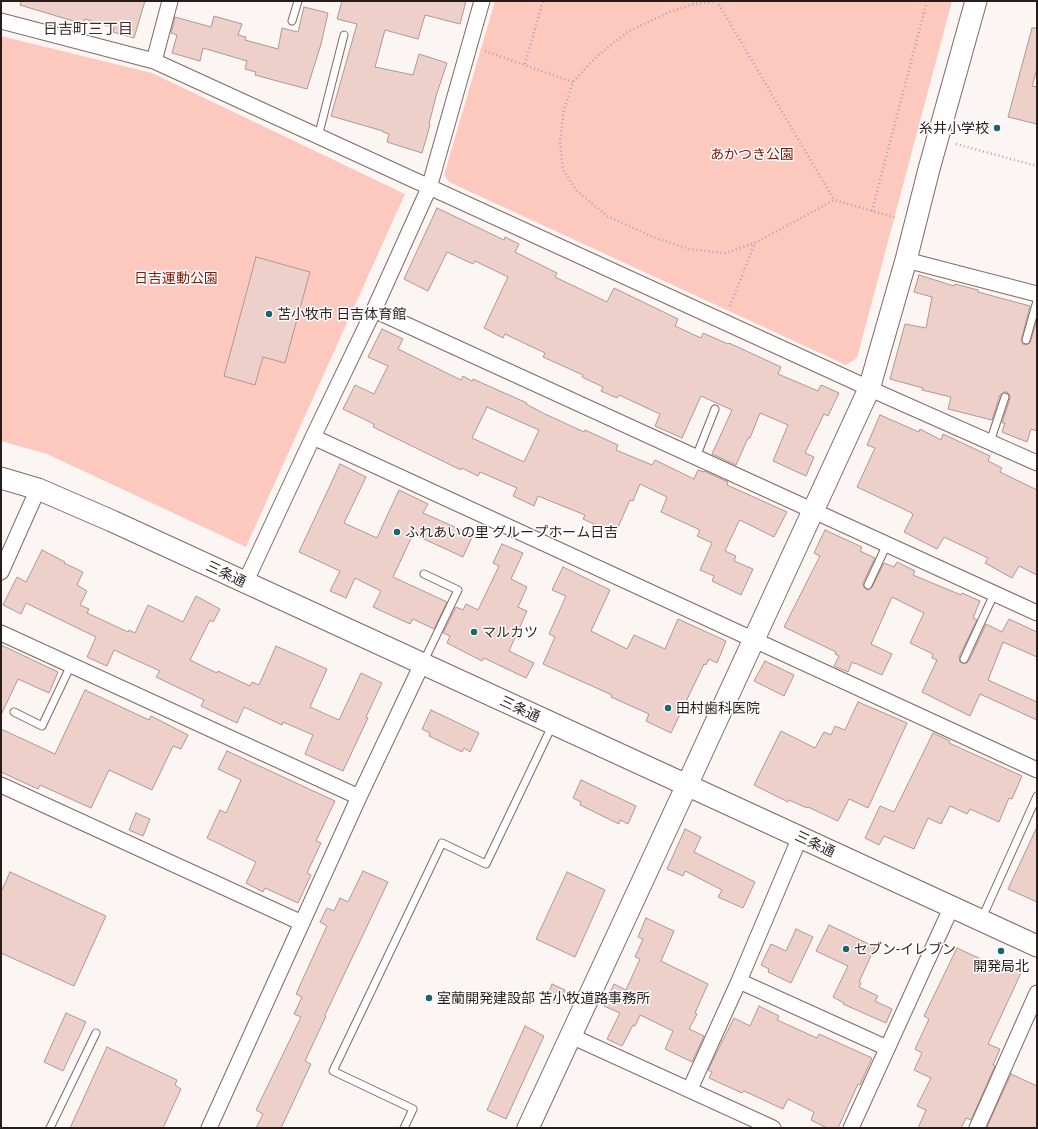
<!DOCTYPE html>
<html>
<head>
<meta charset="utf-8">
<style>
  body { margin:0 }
  #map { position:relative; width:1038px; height:1129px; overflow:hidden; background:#fbf5f4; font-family:Ubuntu,sans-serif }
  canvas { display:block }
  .frame { position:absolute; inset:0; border:2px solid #281d1b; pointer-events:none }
</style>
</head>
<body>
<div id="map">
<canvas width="1038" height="1129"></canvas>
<div class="frame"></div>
</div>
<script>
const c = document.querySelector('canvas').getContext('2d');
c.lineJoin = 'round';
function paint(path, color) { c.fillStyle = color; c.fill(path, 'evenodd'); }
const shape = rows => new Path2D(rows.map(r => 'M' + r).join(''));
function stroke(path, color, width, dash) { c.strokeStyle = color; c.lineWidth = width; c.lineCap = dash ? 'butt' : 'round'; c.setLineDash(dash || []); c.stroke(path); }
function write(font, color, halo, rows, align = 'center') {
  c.font = font + ' Ubuntu,"Noto Sans JP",sans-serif'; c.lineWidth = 3; c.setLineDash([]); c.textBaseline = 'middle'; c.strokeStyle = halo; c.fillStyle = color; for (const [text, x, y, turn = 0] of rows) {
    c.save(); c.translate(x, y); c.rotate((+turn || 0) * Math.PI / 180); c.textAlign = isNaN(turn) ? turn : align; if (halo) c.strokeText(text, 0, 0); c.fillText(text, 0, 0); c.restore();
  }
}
paint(shape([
  [495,1,952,1,857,358,846,365,449,182,444,175],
  [1,36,152,73,405,194,246,547,47,454,1,441]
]), '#fdc9bf');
const building = shape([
  [21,1,145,1,134,38,113,32,114,28,85,19,83,24,20,5,21,1],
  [342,1,466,1,460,24,425,15,418,39,385,30,375,67,413,75,419,54,447,63,436,96,429,124,430,125,422,153,387,142,389,134,383,132,383,131,331,116,357,24,337,19,342,1],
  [304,7,328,13,321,44,307,89,255,75,256,72,245,69,247,61,203,48,200,61,172,53,177,35,171,33,175,17,211,27,214,16,242,24,238,35,246,37,245,40,278,49,282,28,298,32,304,7],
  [1032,28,1037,28,1037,69,1032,86,1037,87,1037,124,1008,117,1032,28],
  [437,208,504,240,505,237,519,244,515,252,557,273,555,277,607,302,614,288,678,319,675,326,701,338,703,333,728,344,729,343,781,367,778,374,818,391,821,385,839,393,828,416,824,414,805,453,814,457,806,476,773,461,788,425,760,413,750,438,748,438,736,465,712,454,732,410,701,396,682,438,655,426,660,414,619,395,617,398,601,391,603,387,582,377,583,375,543,357,545,353,505,334,503,338,484,328,508,277,475,261,473,264,447,252,428,291,404,279,437,208],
  [256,257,310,272,285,363,263,357,255,385,224,376,256,257],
  [919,275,954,286,955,284,978,290,978,292,1030,306,1021,341,1024,345,1030,343,1037,319,1037,431,1031,429,1027,442,1002,432,1005,423,1002,423,1010,398,1009,394,1007,392,1004,392,1000,395,992,420,948,409,951,397,922,390,923,388,890,379,905,324,926,328,932,297,914,292,919,275],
  [382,329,403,339,398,349,461,380,463,376,472,381,473,379,527,403,526,404,545,414,584,432,585,430,618,445,616,450,652,465,655,460,694,479,698,470,704,472,704,471,728,482,727,485,787,512,774,537,740,520,739,521,725,551,736,556,734,561,753,569,741,595,712,581,714,576,700,570,712,543,697,536,700,530,661,512,667,497,640,484,633,501,630,500,615,534,583,519,585,515,538,496,534,506,513,496,517,488,480,472,478,476,462,468,461,470,373,427,374,424,343,409,355,385,374,394,388,366,368,357,382,329],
  [487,407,539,430,524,462,472,438,487,407],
  [880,415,919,432,920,429,941,440,943,434,990,456,988,461,1002,468,1000,472,1037,490,1037,575,1019,566,1012,578,985,563,988,558,944,537,937,549,904,532,913,515,912,514,912,513,857,487,875,448,867,445,880,415],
  [340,464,366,477,344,523,377,538,399,490,428,504,423,513,473,535,463,557,413,534,393,577,447,602,434,629,413,619,410,624,373,607,381,591,355,578,346,598,330,591,340,571,299,552,340,464],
  [825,530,862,547,860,551,875,558,863,583,863,586,866,589,869,590,872,587,884,563,894,567,897,562,915,571,913,575,961,595,962,593,980,601,973,618,977,620,959,657,960,662,962,663,965,664,969,661,986,624,1002,632,1009,619,1037,632,1037,657,1003,642,988,680,1037,702,1037,720,980,694,970,716,922,692,937,660,932,658,933,654,910,643,924,613,892,597,871,644,892,654,882,675,855,663,855,664,852,662,848,672,834,666,839,656,835,654,836,652,784,627,820,556,814,553,825,530],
  [502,544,523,553,511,579,527,587,518,607,527,611,509,651,534,663,526,678,484,658,482,661,447,643,450,636,443,633,456,607,463,610,466,604,478,610,499,566,493,563,502,544],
  [42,550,65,562,64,563,83,572,77,585,87,591,80,605,89,609,87,613,128,632,129,630,135,633,148,605,183,622,196,596,220,609,213,622,210,620,190,660,217,673,218,671,250,686,252,682,259,685,276,646,327,669,310,707,339,720,361,673,382,683,366,717,368,718,343,771,305,754,313,735,283,722,282,725,244,707,237,723,201,706,204,700,156,677,160,671,114,650,107,666,87,657,96,637,26,603,21,614,3,605,17,577,26,582,42,550],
  [563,567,610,590,591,631,627,649,634,635,665,649,678,619,726,641,717,663,709,659,706,665,704,664,671,733,646,721,649,714,611,697,612,695,543,664,555,637,549,634,566,596,552,590,563,567],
  [1,645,58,672,49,693,18,679,1,715,1,645],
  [765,661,794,675,784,696,754,681,765,661],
  [85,690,149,720,151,716,188,735,181,749,173,746,152,790,109,770,91,808,40,785,38,789,1,772,1,729,55,754,85,690],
  [858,702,907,723,868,808,849,799,838,821,808,807,807,808,789,800,788,802,754,785,781,731,815,748,824,732,831,735,835,726,845,730,858,702],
  [431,710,479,733,470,752,464,748,462,752,429,736,430,733,422,729,431,710],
  [933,733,950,741,949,743,1022,776,1012,799,1009,798,999,822,970,809,967,814,950,806,941,824,928,818,914,849,884,836,879,845,865,838,880,806,894,812,933,733],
  [227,751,335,801,316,841,321,843,307,873,311,875,298,903,265,888,263,892,246,883,256,862,207,838,220,810,226,813,241,780,218,769,227,751],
  [581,780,636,806,628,824,620,820,619,824,580,805,581,802,573,798,581,780],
  [136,813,150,819,143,836,129,830,136,813],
  [1037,827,1037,902,1008,889,1037,827],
  [685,829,701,837,694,852,755,882,743,908,718,897,722,890,685,871,683,876,667,869,685,829],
  [363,871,388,882,325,1015,326,1016,305,1061,311,1064,281,1128,256,1128,263,1114,256,1110,301,1017,294,1014,302,997,296,994,327,926,320,922,327,908,334,911,340,898,348,902,363,871],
  [10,872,106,916,74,986,1,953,1,892,10,872],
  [567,872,605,890,575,957,536,939,567,872],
  [646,918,674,931,661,961,708,984,695,1013,697,1014,689,1029,704,1036,692,1062,665,1049,673,1031,640,1015,635,1026,633,1025,622,1046,607,1039,620,1013,604,1006,614,984,626,990,640,959,635,957,643,939,638,937,646,918],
  [829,925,875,947,859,982,861,983,859,987,878,996,875,1001,892,1009,886,1023,843,1004,844,1003,833,997,848,966,816,951,829,925],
  [796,929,813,937,791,983,768,972,769,969,761,965,771,944,786,951,796,929],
  [957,948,994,965,996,961,1021,973,988,1044,1000,1049,993,1065,995,1066,971,1120,966,1118,961,1128,918,1128,926,1110,917,1106,931,1078,914,1070,922,1053,915,1049,929,1019,924,1016,957,948],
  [552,984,565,990,559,1005,546,999,552,984],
  [759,1006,779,1016,777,1020,817,1038,819,1034,872,1058,860,1085,858,1084,838,1128,827,1128,811,1120,814,1112,788,1099,783,1109,744,1091,742,1093,709,1078,712,1072,708,1070,734,1018,750,1026,759,1006],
  [66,1013,86,1022,63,1071,44,1062,66,1013],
  [525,1026,544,1036,506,1119,487,1110,525,1026],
  [107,1047,177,1080,175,1085,181,1089,163,1128,70,1128,107,1047],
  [1011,1074,1037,1086,1037,1128,991,1128,987,1127,1011,1074]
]);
paint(building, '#eed0ca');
stroke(building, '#b29690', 1);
const lane = shape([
  [292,21,298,1],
  [318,137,344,35],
  [1026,340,1037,301],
  [990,442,1005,397],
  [696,457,715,409],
  [868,585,887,544],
  [964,659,994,594],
  [423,663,458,590,424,574],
  [14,712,42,726,71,665],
  [982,918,1037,796],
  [50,1128,96,1033],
  [404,1128,413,1109,333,1071,442,843,486,864,552,726]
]);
const street = shape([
  [1,21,154,61,886,396,1037,463],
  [154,61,170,1],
  [906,260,1037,294],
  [374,310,1037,613],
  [313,437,1037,770],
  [1,572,38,489],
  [245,583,313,437,374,310,429,188,482,1],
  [1,633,359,797],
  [1,785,302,923],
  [739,981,887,1048],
  [571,1036,773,1128],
  [690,1089,739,981,800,837],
  [209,1128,359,797,422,664],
  [851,1128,952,906],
  [977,1128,1037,993]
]);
const secondary = shape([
  [1,478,38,489,112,521,1037,946],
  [528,1128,687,785,869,389,906,260,929,169,976,1]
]);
stroke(lane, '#826863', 9);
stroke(street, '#826863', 17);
stroke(secondary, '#826863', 23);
stroke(shape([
  [717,1,694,4,672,11,629,31,597,56,573,82,564,109,560,142,563,170,577,191,607,216,653,237,689,249,725,253,755,243,834,200,897,218],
  [717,1,834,200],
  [485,51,573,82],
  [525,64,543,1],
  [956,144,1037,166],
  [872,211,927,1],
  [730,306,755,243]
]), '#ada5a4', 2.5, [1, 3]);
stroke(lane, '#fff', 7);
stroke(street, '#fff', 15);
stroke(secondary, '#fff', 21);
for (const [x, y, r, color] of [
  [997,128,4,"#1b6571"],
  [269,314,4,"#1b6571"],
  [397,532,4,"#1b6571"],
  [474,632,4,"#1b6571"],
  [668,708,4,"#1b6571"],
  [846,949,4,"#1b6571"],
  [1001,951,4,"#1b6571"],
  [429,998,4,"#1b6571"]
]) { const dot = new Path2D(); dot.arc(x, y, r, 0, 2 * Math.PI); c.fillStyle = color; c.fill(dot); stroke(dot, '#fff', 1.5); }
write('14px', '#281d1b', '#fff', [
  ["糸井小学校",989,128,"right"],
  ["苫小牧市 日吉体育館",277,314],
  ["ふれあいの里 グループホーム日吉",405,532],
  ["マルカツ",482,632],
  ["田村歯科医院",676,708],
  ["セブン-イレブン",854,949],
  ["開発局北",1001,966,"center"],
  ["室蘭開発建設部 苫小牧道路事務所",437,998]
], 'left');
write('14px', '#7e160a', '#fff', [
  ["あかつき公園",752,154],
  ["日吉運動公園",176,278]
]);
write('14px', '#281d1b', '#fff', [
  ["三条通",226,574,25],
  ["三条通",520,709,25],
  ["三条通",815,844,25]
]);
write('15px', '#412a26', '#fff', [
  ["日吉町三丁目",88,29]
]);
</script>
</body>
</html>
